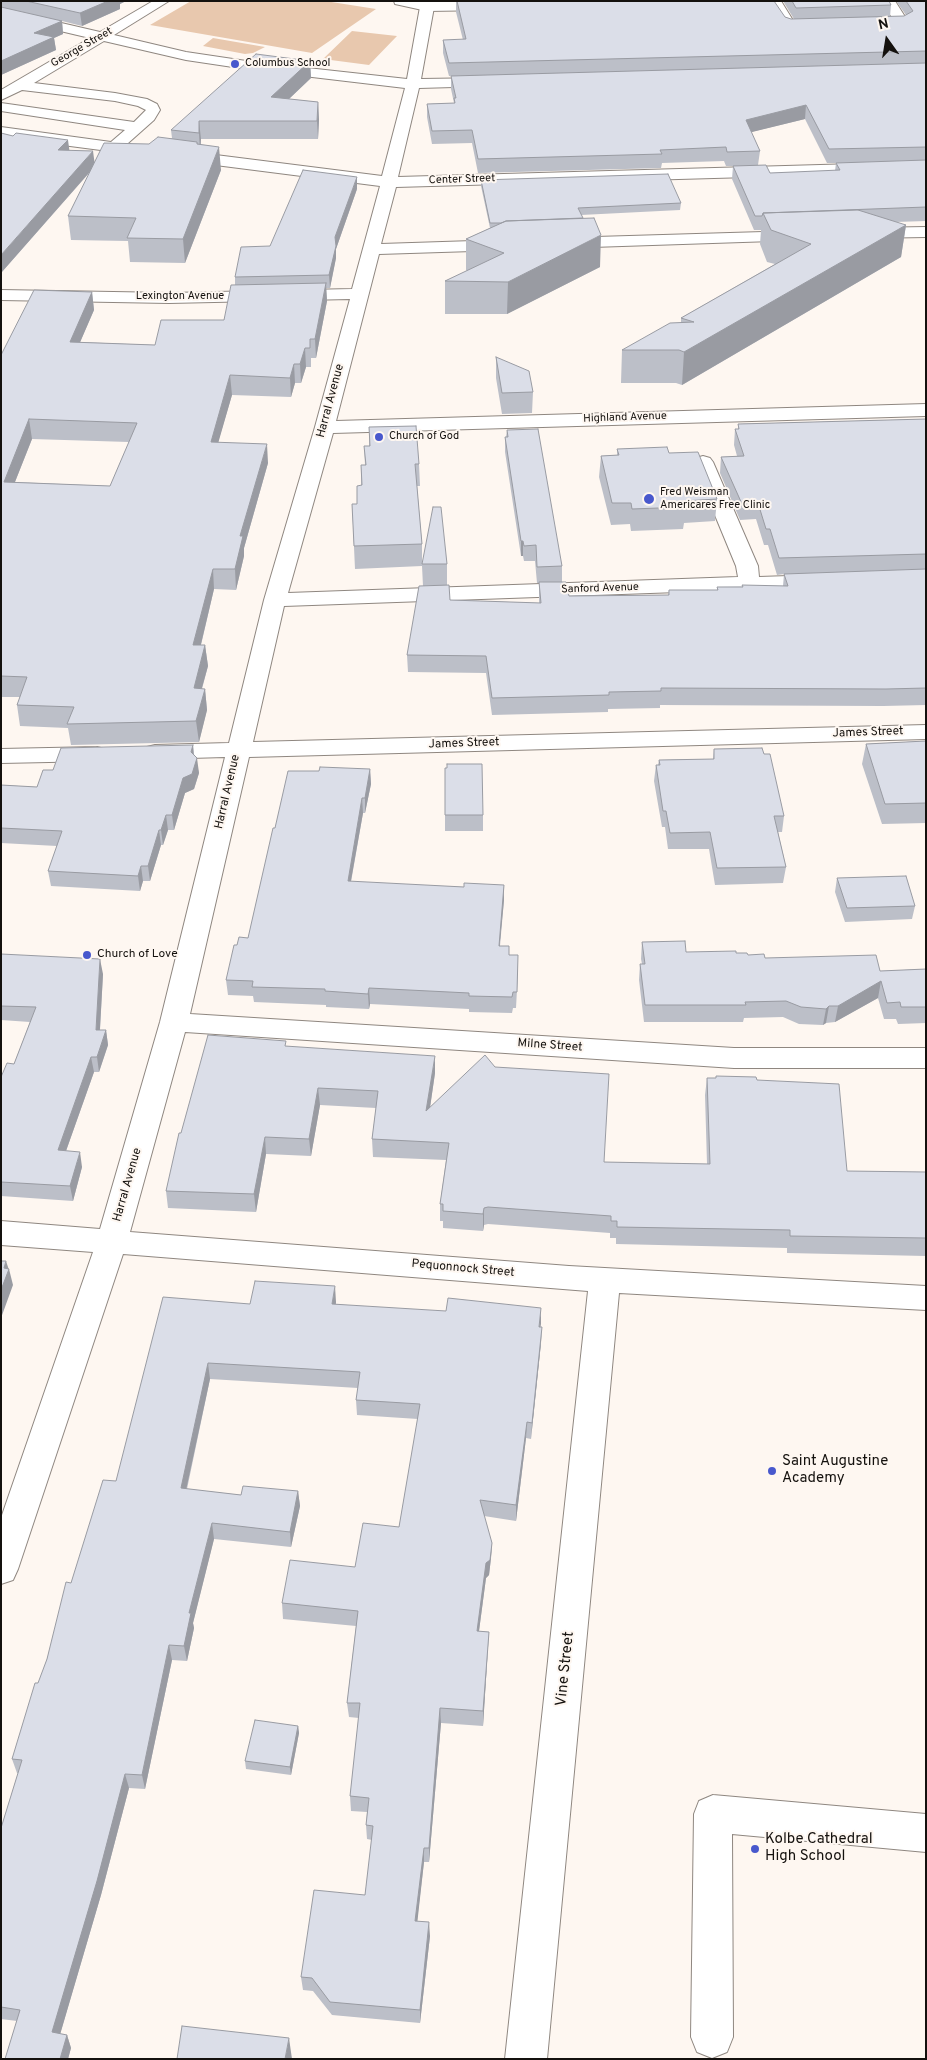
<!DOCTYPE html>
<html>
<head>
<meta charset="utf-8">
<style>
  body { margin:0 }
  #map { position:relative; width:927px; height:2060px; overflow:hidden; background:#fef7f1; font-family:Overpass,sans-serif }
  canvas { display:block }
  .frame { position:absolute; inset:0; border:2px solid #14110e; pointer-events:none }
  .north { position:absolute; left:862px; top:15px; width:50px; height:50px; -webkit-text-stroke:4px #fef7f1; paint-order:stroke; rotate:347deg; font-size:14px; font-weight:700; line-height:20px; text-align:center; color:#14110e }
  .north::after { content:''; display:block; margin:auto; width:18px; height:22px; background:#14110e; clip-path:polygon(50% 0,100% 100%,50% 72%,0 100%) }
</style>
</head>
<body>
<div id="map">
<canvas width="927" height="2060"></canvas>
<div class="frame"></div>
<div class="north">N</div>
</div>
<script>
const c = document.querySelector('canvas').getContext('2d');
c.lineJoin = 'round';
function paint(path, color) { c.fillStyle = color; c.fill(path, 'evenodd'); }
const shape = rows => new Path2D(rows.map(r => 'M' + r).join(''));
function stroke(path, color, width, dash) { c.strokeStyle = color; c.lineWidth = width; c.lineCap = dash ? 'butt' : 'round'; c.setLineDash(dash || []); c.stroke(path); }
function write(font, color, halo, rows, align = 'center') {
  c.font = font + ' Overpass,sans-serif'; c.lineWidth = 4; c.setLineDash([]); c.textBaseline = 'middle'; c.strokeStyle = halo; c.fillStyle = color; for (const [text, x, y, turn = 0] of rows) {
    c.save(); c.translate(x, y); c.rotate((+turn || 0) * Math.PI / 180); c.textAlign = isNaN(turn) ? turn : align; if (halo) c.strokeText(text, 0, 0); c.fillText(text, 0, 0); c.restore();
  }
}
paint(shape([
  [191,1,325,1,376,9,312,53,150,25],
  [352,31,397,36,369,65,323,59],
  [213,38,265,47,253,53,245,54,203,46]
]), '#e8c8ae');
const minor = shape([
  [153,1,169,1,114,35,186,52,253,62,407,79,420,7,422,4,432,4,434,7,421,79,489,78,494,79,496,82,494,85,489,86,419,88,398,177,926,162,926,172,396,187,381,244,504,240,510,241,512,245,510,249,504,250,379,254,336,421,926,404,926,416,333,433,288,593,738,577,736,566,693,462,696,458,703,456,710,458,713,462,758,566,759,577,819,575,827,576,830,581,827,586,819,587,284,606,253,742,926,725,926,739,249,757,190,1014,734,1048,926,1048,926,1068,734,1068,185,1032,130,1232,569,1266,926,1286,926,1310,619,1293,547,2059,505,2059,588,1291,123,1254,18,1569,13,1580,1,1584,1,1518,93,1252,1,1245,1,1221,100,1229,160,1022,225,757,155,759,147,757,143,752,147,747,155,745,229,743,264,600,315,427,350,299,169,303,1,300,1,290,169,293,352,289,380,186,184,161,179,159,176,156,179,153,184,151,382,176,405,88,253,70,186,60,104,41,34,83,115,93,147,99,157,104,160,110,154,120,127,144,144,147,147,150,144,153,139,155,1,137,1,127,111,142,125,130,1,111,1,103,134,122,146,110,138,106,115,101,22,90,1,100,1,90,90,38,1,17,1,9,100,32,153,1],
  [767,1,781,1,794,22,818,21,825,25,818,29,785,29,767,1],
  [881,1,895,1,909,23,907,26,866,27,864,24,866,21,893,19,881,1],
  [926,227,926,237,867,238,861,237,859,233,861,229,867,228,926,227],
  [797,231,803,232,805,236,803,240,562,248,556,247,554,243,556,239,562,238,797,231],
  [97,747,105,749,109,754,105,759,97,761,1,763,1,749,97,747],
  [713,1795,926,1814,926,1852,732,1834,733,2037,727,2052,712,2058,697,2052,691,2037,694,1814,699,1801,713,1795]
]);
const major = shape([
  [394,1,493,2,500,6,493,10,427,11,395,4,394,1]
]);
stroke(minor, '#8f8780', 2);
stroke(major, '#8f8780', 2);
paint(minor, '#fff');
paint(major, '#fff');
paint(shape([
  [1,1,126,1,120,4,120,9,82,26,62,21,63,34,54,38,56,50,1,75],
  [456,1,785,17,791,19,794,19,783,1,889,1,891,5,890,17,904,16,906,15,896,1,926,1,926,221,895,222,906,225,901,257,682,385,676,383,621,383,622,350,681,323,681,318,775,264,767,262,760,244,761,230,754,230,732,179,733,166,726,166,724,161,662,163,661,168,478,173,472,143,432,144,427,117,427,104,454,103,451,89,451,76,449,76,443,53,443,40,463,40,456,12],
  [805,119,827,163,840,163,836,163,835,171,770,173,758,165,760,151,751,132],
  [310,61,311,78,289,99,318,102,319,120,318,139,201,139,201,144,221,170,185,263,130,262,128,241,71,240,68,216,90,172,1,273,69,150,95,162,149,144,172,138,171,130],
  [481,180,681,203,680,210,581,215,600,267,507,314,445,314,445,281,467,271,466,270,466,239,490,228,481,186],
  [357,189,336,249,336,258,330,288,326,288,327,301,316,358,311,358,311,367,306,367,301,383,295,383,291,397,232,395,218,442,268,463,244,548,244,556,236,590,214,589,201,645,205,645,208,666,202,689,205,689,207,710,199,742,71,745,68,728,20,726,17,705,20,697,1,697,1,355,92,292,94,310,80,342,155,345,224,320,235,285,235,277,270,246],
  [32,439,129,442,110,486,15,482],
  [496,357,533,392,532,413,502,414,496,378],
  [926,419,926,705,883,706,660,705,660,708,608,709,608,712,492,715,486,673,408,672,407,655,423,586,422,566,355,569,352,504,357,504,361,485,361,465,365,465,364,446,369,446,369,427,419,464,420,486,417,486,422,544,422,564,447,564,447,586,450,600,539,603,539,583,537,583,535,561,524,561,523,556,521,556,505,452,505,437,506,437,507,430,562,566,562,582,569,596,668,595,669,590,717,590,717,587,783,586,784,574,777,575,768,545,764,545,756,519,740,520,720,473,721,457,737,456,734,445,735,429,738,429,738,424],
  [617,449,717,499,715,521,684,523,683,529,631,531,630,524,611,525,599,477,601,456,617,455],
  [926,741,926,823,882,824,862,764,866,744],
  [193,745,194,754,199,773,194,789,185,793,174,830,168,830,163,845,161,845,150,881,143,881,140,891,51,886,48,871,57,846,1,843,1,785,37,787,53,770],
  [714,749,784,816,782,832,778,832,786,867,783,883,715,885,709,849,668,849,665,827,662,827,654,781,656,765,658,765,659,760,713,759],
  [445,768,483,815,483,831,445,831],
  [370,769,371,784,365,813,363,813,351,882,464,887,504,885,504,900,500,946,509,955,518,971,516,1008,513,1008,512,1013,469,1012,469,1009,370,1004,369,1009,326,1007,326,1005,254,1002,253,996,228,995,226,980,237,945,248,938,275,828,319,771],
  [837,878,915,906,912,919,845,922,835,892],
  [642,942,686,952,736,953,765,958,880,971,926,969,926,1023,898,1024,896,1019,884,1019,878,998,835,1022,826,1023,823,1025,799,1024,783,1017,744,1018,743,1022,644,1022,639,980,640,964,642,964,641,959],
  [1,954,103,974,100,1030,106,1030,108,1045,99,1072,94,1072,66,1151,82,1167,73,1201,1,1196,1,1077,14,1064,30,1022,1,1020],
  [286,1046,435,1073,430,1108,495,1067,604,1162,707,1164,705,1095,707,1078,757,1080,847,1171,926,1172,926,1256,787,1253,787,1248,616,1244,616,1238,610,1238,610,1233,488,1224,484,1225,483,1231,443,1228,443,1221,440,1221,440,1204,446,1160,373,1157,372,1139,376,1108,320,1105,311,1156,266,1154,256,1212,168,1208,166,1191,181,1133],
  [336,1302,336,1304,540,1327,541,1343,531,1439,526,1438,516,1521,484,1516,492,1543,491,1558,489,1575,486,1578,479,1631,489,1632,483,1726,441,1723,429,1862,424,1862,417,1921,430,1936,420,2023,332,2015,313,1991,303,1990,301,1977,365,1895,372,1840,367,1839,366,1825,367,1812,351,1811,350,1796,359,1718,349,1717,347,1703,356,1626,283,1619,282,1603,355,1567,399,1527,418,1419,357,1415,356,1400,358,1388,210,1379,187,1489,241,1495,298,1491,300,1506,291,1547,214,1539,193,1623,194,1628,187,1661,172,1660,145,1789,129,1788,101,1895,60,2034,67,2035,71,2048,68,2059,5,2059,17,2021,1,2019,1,1828,18,1773,17,1773,12,1759,47,1659,71,1583,116,1481,250,1304],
  [298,1726,299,1733,291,1775,246,1769,245,1761]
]), '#bcbfc8');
paint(shape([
  [108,1,126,1,120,4,120,9,82,26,80,13],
  [62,21,63,34,54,38,56,50,1,75,1,61,34,33],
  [310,61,311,78,272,115,271,97],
  [318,102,319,120,318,139,317,121],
  [806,105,805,119,744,134,746,120],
  [199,121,201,139,200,151,199,133],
  [68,140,70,155,58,150],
  [219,147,221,170,185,263,183,239],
  [93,151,95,166,1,273,1,255],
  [357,177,357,189,336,249,336,258,330,288,329,275,335,237],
  [906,225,901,257,682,385,684,352],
  [601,235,600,267,507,314,508,282],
  [326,283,327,301,316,358,315,339],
  [92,292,94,310,72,361,70,342],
  [305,348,306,367,301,383,300,364],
  [294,364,295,383,291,397,290,378],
  [230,375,232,395,213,461,211,442],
  [29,419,32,439,7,502,4,482],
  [267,444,268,463,244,548,244,556,236,590,235,569,240,536],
  [521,541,523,541,523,556,521,556],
  [213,569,214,589,196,665,193,645],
  [205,645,208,666,196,709,194,688],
  [205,689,207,710,199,742,196,721],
  [193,745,194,760,191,752],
  [197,758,199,773,194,789,185,793,174,830,172,815,183,778],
  [370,769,371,784,365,813,365,798],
  [362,798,363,813,348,897,348,881],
  [166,815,168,830,163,845,161,830],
  [159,830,161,845,150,881,148,866],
  [141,866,143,881,140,891,138,876],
  [504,885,504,900,498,962,499,946],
  [100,959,103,974,99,1045,96,1030],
  [881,981,878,998,835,1022,838,1006],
  [369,988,370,1004,369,1009,368,994],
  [829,1006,826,1023,823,1025,826,1009],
  [106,1030,108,1045,99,1072,97,1057],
  [435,1056,435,1073,427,1128,426,1111],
  [91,1057,94,1072,61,1165,58,1150],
  [318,1088,320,1105,311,1156,309,1139],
  [265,1137,266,1154,256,1212,254,1194],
  [80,1152,82,1167,73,1201,70,1186],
  [484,1208,484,1225,483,1231,483,1214],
  [6,1261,9,1270,9,1269,13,1285,1,1318,1,1290,4,1268],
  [335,1286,336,1302,333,1320,332,1304],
  [541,1308,541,1324,538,1343,539,1327],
  [542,1327,541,1343,531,1439,532,1423],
  [208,1363,210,1379,183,1504,181,1488],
  [527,1422,526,1438,516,1521,516,1505],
  [298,1491,300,1506,291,1547,290,1532],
  [212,1523,214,1539,193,1623,194,1628,187,1661,184,1646,189,1613],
  [492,1543,491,1558,489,1575,486,1578,477,1646,477,1631,486,1563],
  [489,1632,488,1647,483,1726,483,1711],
  [169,1645,172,1660,145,1789,142,1775],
  [440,1708,441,1723,429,1862,429,1848],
  [298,1726,299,1733,291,1775,290,1767],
  [125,1774,129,1788,101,1895,57,2045,52,2032],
  [424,1848,424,1862,416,1934,415,1921],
  [429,1922,430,1936,420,2023,420,2010],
  [67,2035,71,2048,68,2059,60,2059],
  [289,2038,292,2059,285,2059]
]), '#999ba2');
const building = shape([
  [26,1,108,1,80,13,26,1],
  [457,1,774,1,785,17,791,19,904,16,913,11,906,1,926,1,926,51,449,63,443,40,466,39,457,1],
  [792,1,889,1,891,5,796,8,792,1],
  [1,7,62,21,34,33,54,37,1,61,1,7],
  [256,54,310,61,271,97,318,102,317,121,199,121,199,133,171,130,256,54],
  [926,63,926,147,829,149,806,105,746,120,760,151,727,152,726,147,660,150,662,154,478,159,472,130,432,131,427,104,455,103,454,98,456,98,451,76,926,63],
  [1,133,13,136,16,133,68,140,58,150,93,151,1,255,1,133],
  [158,137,197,142,197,144,219,147,183,239,127,238,136,218,68,216,104,143,149,144,158,137],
  [926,160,926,207,763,213,762,216,755,216,733,166,766,165,770,173,840,170,836,163,926,160],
  [303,170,357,177,335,237,336,246,329,275,235,277,241,247,270,246,303,170],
  [668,174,681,203,578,208,583,218,506,221,501,223,490,223,481,180,668,174],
  [858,210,906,225,684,352,679,350,622,350,670,323,694,322,681,318,811,244,771,230,763,213,858,210],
  [594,218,601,235,508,282,445,281,504,253,466,239,506,221,594,218],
  [326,283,315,339,310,339,310,348,305,348,300,364,294,364,290,378,230,375,211,442,267,444,240,536,243,536,235,569,213,569,193,645,205,645,194,688,205,689,196,721,67,724,74,707,17,705,27,677,1,676,1,355,34,290,92,292,70,342,155,345,161,320,224,320,231,285,326,283],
  [29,419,137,423,110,486,4,482,29,419],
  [496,357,529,371,533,392,502,393,496,357],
  [926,419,926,422,925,423,926,423,926,554,779,558,770,529,766,529,758,503,742,504,721,457,744,456,735,429,739,429,738,424,926,419],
  [416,426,419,464,415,464,422,544,354,546,352,504,357,504,357,486,362,485,361,465,366,465,364,446,370,446,369,427,416,426],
  [538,429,562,566,537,567,536,545,524,546,523,541,521,541,505,437,508,437,507,430,538,429],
  [667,447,669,453,698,452,717,499,683,501,685,507,632,509,631,503,612,503,601,456,619,455,617,449,667,447],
  [433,507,441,507,447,564,422,564,433,507],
  [926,569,926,688,886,689,661,688,661,691,609,692,609,695,492,698,486,656,407,655,419,586,449,585,450,600,541,603,539,582,566,582,569,596,669,595,669,590,718,590,717,587,743,587,742,585,788,586,784,574,926,569],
  [926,741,926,803,885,804,866,744,926,741],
  [193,745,191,752,197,758,192,774,183,778,172,815,166,815,161,830,159,830,148,866,141,866,138,876,48,871,62,831,1,828,1,785,37,787,43,770,53,770,61,748,193,745],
  [762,748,764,754,770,754,784,816,774,816,786,867,717,868,710,832,670,833,666,811,663,811,656,765,660,765,659,760,714,759,714,749,762,748],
  [447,764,482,764,483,815,445,815,445,768,447,768,447,764],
  [320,767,370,769,365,798,362,798,348,881,464,887,464,883,504,885,499,946,509,946,509,955,518,955,517,992,513,992,512,997,469,996,469,993,369,988,368,994,325,991,325,989,252,987,253,981,226,980,234,945,237,945,239,937,248,938,273,828,275,828,288,771,319,771,320,767],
  [906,876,915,906,847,908,837,878,906,876],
  [685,941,686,952,736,951,736,953,747,953,748,955,764,954,765,958,876,955,880,971,926,969,926,1007,901,1007,900,1002,887,1003,881,981,838,1006,829,1006,826,1009,801,1007,786,1001,745,1002,746,1005,645,1005,640,964,645,964,642,942,685,941],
  [1,954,100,959,96,1030,106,1030,97,1057,91,1057,58,1150,80,1152,70,1186,1,1182,1,1077,7,1063,14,1064,36,1007,1,1006,1,954],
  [208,1035,286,1041,285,1046,435,1056,426,1111,485,1055,495,1067,609,1074,604,1162,710,1164,707,1078,716,1078,716,1076,756,1077,757,1080,839,1084,847,1171,926,1172,926,1238,790,1236,790,1230,617,1227,617,1221,611,1221,611,1216,488,1207,484,1208,483,1214,443,1211,443,1204,440,1204,449,1143,372,1139,378,1091,318,1088,309,1139,265,1137,254,1194,166,1191,179,1133,181,1133,208,1035],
  [1,1261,6,1261,4,1268,9,1269,1,1290,1,1261],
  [255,1281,335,1286,332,1304,446,1311,448,1298,541,1308,539,1327,542,1327,532,1423,527,1422,516,1505,480,1500,492,1543,490,1560,486,1563,477,1631,489,1632,483,1711,440,1708,429,1848,424,1848,415,1921,429,1922,420,2010,330,2002,312,1978,301,1977,314,1890,365,1895,373,1826,366,1825,369,1798,350,1796,360,1703,347,1703,358,1611,282,1603,290,1560,355,1567,363,1523,399,1527,420,1404,356,1400,360,1372,208,1363,181,1488,241,1495,243,1486,298,1491,290,1532,212,1523,189,1613,191,1613,184,1646,169,1645,142,1775,125,1774,97,1881,52,2032,67,2035,60,2059,5,2059,20,2010,1,2007,1,1828,22,1760,12,1759,35,1683,38,1683,47,1659,66,1582,71,1583,103,1480,116,1481,163,1297,250,1304,255,1281],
  [255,1720,298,1726,290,1767,245,1761,255,1720],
  [182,2026,289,2038,285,2059,177,2059,182,2026]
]);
paint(building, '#dbdee8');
stroke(building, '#999ba2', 1);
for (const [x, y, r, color] of [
  [235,64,5,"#4858cd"],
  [379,437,5,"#4858cd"],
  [649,499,6,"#4858cd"],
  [87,955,5,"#4858cd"],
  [772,1471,5,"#4858cd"],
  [755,1849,5,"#4858cd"]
]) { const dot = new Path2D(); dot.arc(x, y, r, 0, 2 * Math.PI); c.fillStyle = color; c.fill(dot); stroke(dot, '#fef7f1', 2); }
write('11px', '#14110e', '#fef7f1', [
  ["George Street",82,48,-30],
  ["Center Street",462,180,-2],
  ["Lexington Avenue",180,297],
  ["Highland Avenue",625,418,-2],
  ["Sanford Avenue",600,589,-2]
]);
write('11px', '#14110e', '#fef7f1', [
  ["Columbus School",245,64],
  ["Church of God",389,437],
  ["Fred Weisman",660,493],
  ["Americares Free Clinic",660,506]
], 'left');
write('12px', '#14110e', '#fef7f1', [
  ["Harral Avenue",331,401,-75],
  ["James Street",868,733,-2],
  ["James Street",464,744,-2],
  ["Harral Avenue",228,792,-77],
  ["Milne Street",550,1046,4],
  ["Harral Avenue",128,1185,-74],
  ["Pequonnock Street",463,1269,5]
]);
write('12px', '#14110e', '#fef7f1', [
  ["Church of Love",97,955]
], 'left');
write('15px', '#14110e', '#fef7f1', [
  ["Saint Augustine",782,1462],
  ["Academy",782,1479],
  ["Kolbe Cathedral",765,1840],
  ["High School",765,1857]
], 'left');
write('15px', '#14110e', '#fef7f1', [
  ["Vine Street",566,1669,-84]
]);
</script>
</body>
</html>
